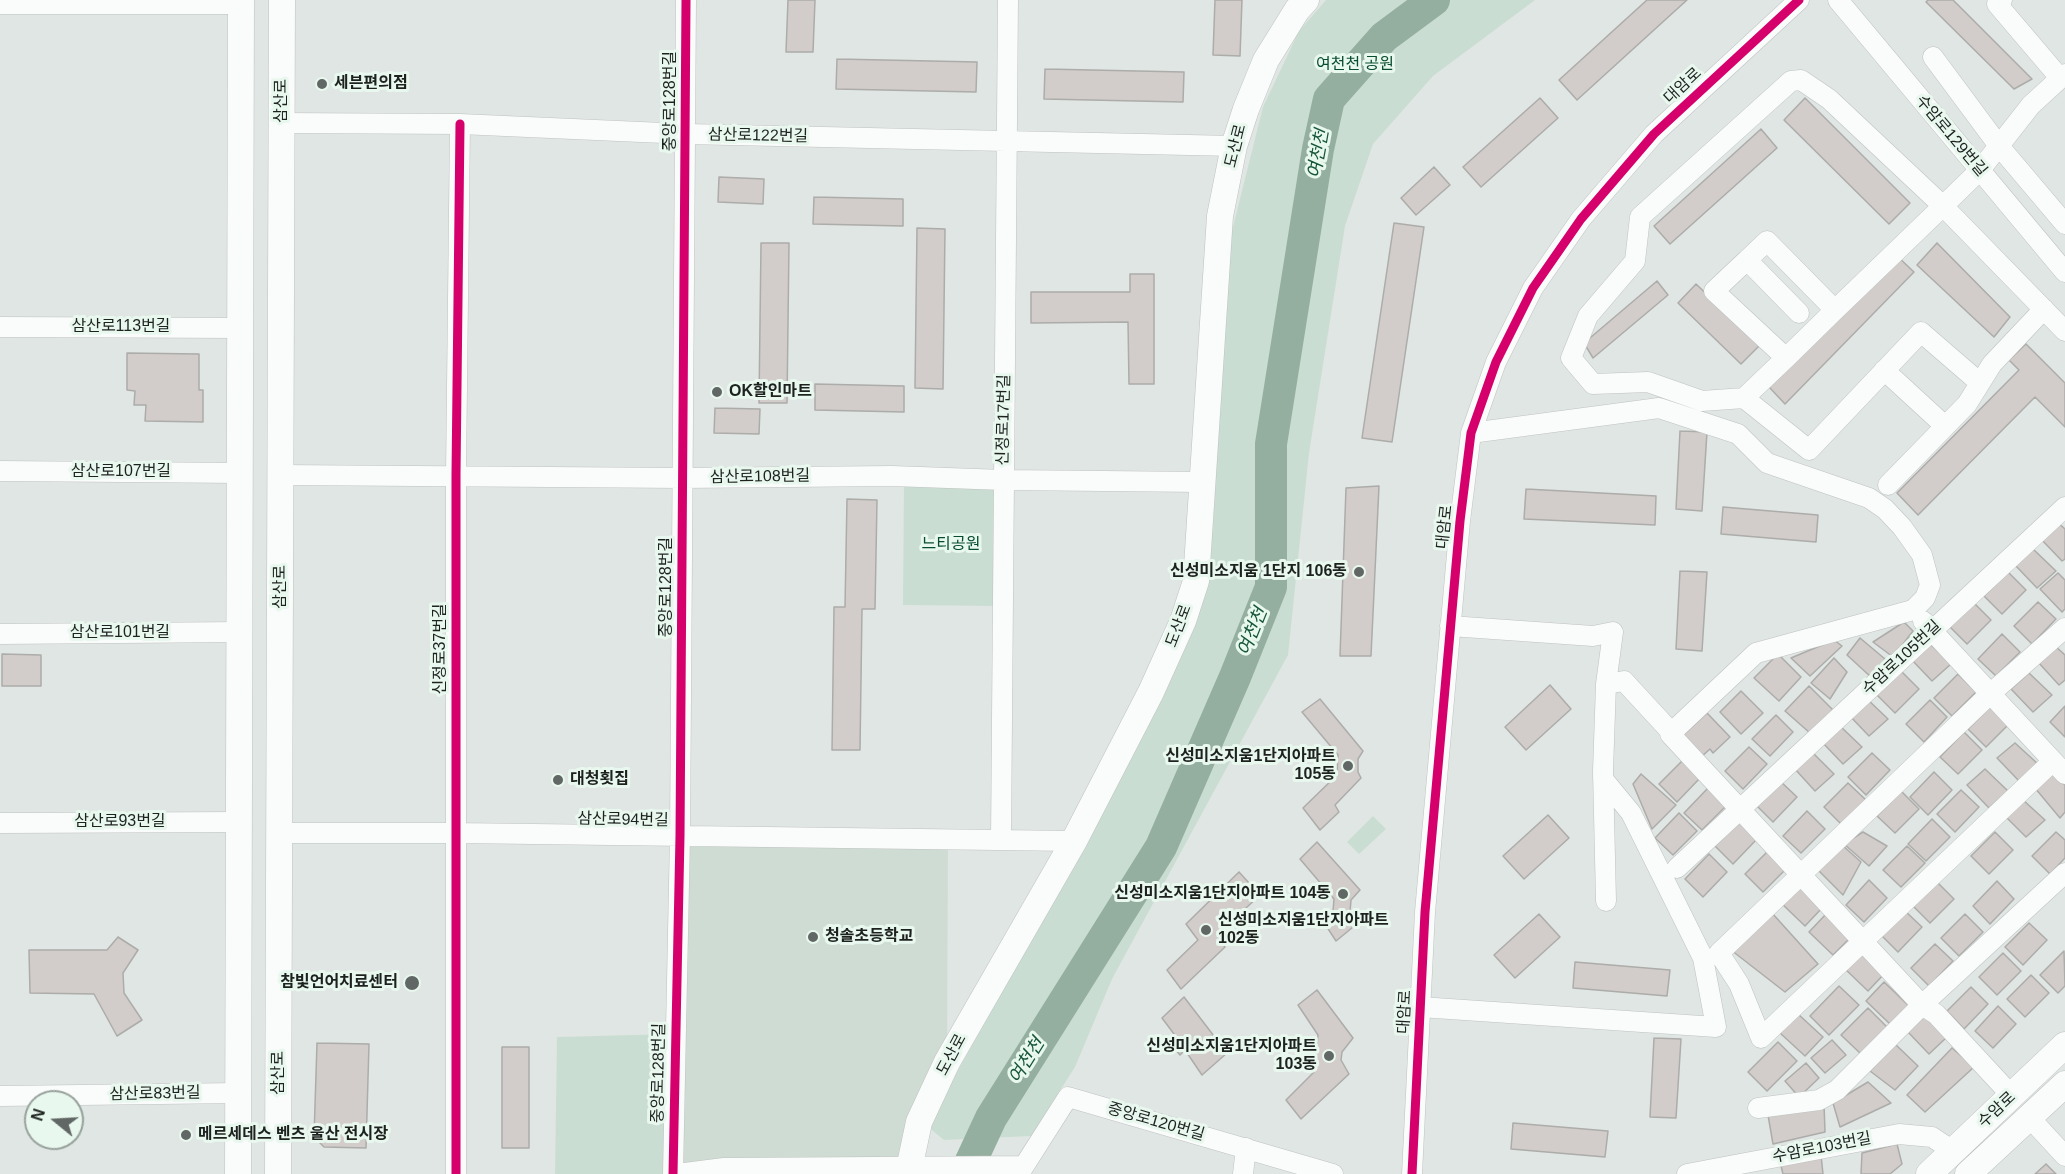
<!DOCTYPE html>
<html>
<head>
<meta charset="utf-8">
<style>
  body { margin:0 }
  #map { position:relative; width:2065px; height:1174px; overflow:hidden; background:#e0e6e3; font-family:Arial,sans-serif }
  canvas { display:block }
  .north { position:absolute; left:24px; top:1090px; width:60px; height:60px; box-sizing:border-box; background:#e9f8ef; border:2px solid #97a29c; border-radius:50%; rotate:288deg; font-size:16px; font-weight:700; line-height:24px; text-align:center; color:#1d221f }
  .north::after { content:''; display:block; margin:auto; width:21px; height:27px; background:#616764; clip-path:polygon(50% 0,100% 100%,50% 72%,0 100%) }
</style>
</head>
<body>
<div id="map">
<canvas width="2065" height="1174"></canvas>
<div class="north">N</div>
</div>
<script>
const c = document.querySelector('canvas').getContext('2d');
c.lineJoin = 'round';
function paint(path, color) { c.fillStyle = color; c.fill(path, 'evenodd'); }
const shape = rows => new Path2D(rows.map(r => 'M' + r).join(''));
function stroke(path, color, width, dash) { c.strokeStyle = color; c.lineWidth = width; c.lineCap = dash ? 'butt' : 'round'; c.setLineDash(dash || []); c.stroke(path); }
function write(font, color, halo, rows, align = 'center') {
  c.font = font + ' Arial,"Noto Sans KR",sans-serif'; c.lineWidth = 6; c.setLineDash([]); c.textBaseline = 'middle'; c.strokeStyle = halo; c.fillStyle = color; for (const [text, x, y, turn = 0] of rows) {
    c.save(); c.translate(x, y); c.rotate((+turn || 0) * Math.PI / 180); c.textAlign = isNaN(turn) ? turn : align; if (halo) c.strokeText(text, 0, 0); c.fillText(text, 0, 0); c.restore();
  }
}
paint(shape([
  [680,836,948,839,947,1062,911,1165,677,1174]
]), '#cfdcd4');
paint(shape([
  [1326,0,1535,0,1433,76,1373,144,1345,226,1309,453,1288,655,1112,979,1075,1067,1031,1136,944,1140,927,1126,1070,870,1201,585,1213,528,1225,300,1232,231,1263,107,1299,31],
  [904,485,999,485,998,606,903,605],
  [1373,816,1386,829,1359,854,1347,842],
  [675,1034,673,1174,555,1174,557,1037]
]), '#caddd2');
stroke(shape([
  [965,1174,991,1118,1161,847,1235,677,1271,587,1271,444,1318,149,1329,99,1384,37,1434,0]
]), '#94af9f', 32);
const building = shape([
  [788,0,815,0,813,52,786,52,788,0],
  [1215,0,1242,0,1240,56,1213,55,1215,0],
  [1647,0,1687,0,1577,100,1559,80,1647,0],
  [1928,0,1953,0,2032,79,2014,89,1926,2,1928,0],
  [837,59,977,62,976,92,836,89,837,59],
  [1045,69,1184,72,1183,102,1044,99,1045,69],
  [1540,98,1558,118,1481,187,1463,167,1540,98],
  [1805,98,1910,203,1889,224,1784,120,1805,98],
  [1761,129,1777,148,1670,244,1654,226,1761,129],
  [1434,167,1450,185,1416,215,1401,198,1434,167],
  [719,177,764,179,763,204,718,202,719,177],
  [814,197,903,199,903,226,813,224,814,197],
  [1394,223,1424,227,1392,442,1362,438,1394,223],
  [917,228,945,229,943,389,915,388,917,228],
  [761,243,789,243,787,403,759,403,761,243],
  [1937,243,2010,317,1994,337,1917,265,1937,243],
  [1897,256,1914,272,1785,404,1769,387,1897,256],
  [1130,274,1154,274,1154,384,1129,384,1128,322,1031,323,1031,292,1130,292,1130,274],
  [1657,281,1668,295,1593,358,1584,343,1657,281],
  [1696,284,1760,345,1741,364,1678,303,1696,284],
  [2026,344,2065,383,2065,427,2035,397,1918,515,1897,493,2019,370,2009,360,2026,344],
  [127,353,199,354,199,390,203,390,203,422,145,421,146,405,134,405,135,391,127,390,127,353],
  [815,384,904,386,904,412,815,410,815,384],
  [715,408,760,409,759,434,714,433,715,408],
  [1680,431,1707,432,1702,511,1676,509,1680,431],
  [1379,486,1371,656,1340,656,1346,488,1379,486],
  [1526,489,1656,496,1655,525,1524,519,1526,489],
  [847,499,877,500,875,609,862,609,860,750,832,750,834,607,845,607,847,499],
  [1723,507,1818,515,1816,542,1721,534,1723,507],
  [2058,523,2065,529,2065,559,2062,561,2040,538,2058,523],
  [2033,549,2056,571,2037,588,2015,565,2033,549],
  [1680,571,1707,572,1702,651,1676,649,1680,571],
  [2008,572,2026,590,2002,614,1984,596,2008,572],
  [2058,573,2065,580,2065,609,2062,612,2040,589,2058,573],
  [1973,602,1991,620,1967,644,1950,627,1973,602],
  [2038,602,2056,619,2032,644,2014,626,2038,602],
  [1904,622,1913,631,1893,657,1873,642,1904,622],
  [2002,634,2020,652,1996,676,1978,659,2002,634],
  [1860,638,1885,659,1872,678,1847,655,1860,638],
  [1834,640,1842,646,1810,676,1791,658,1834,640],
  [1928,642,1951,664,1932,681,1910,658,1928,642],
  [2055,646,2065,655,2065,680,2059,685,2038,662,2055,646],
  [2,654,41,655,41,686,2,686,2,654],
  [1778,654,1801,677,1779,701,1754,678,1778,654],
  [1834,658,1847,672,1830,699,1811,683,1834,658],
  [1901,671,1919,689,1895,713,1877,695,1901,671],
  [2029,673,2052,695,2033,712,2011,689,2029,673],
  [1958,674,1976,692,1952,716,1934,698,1958,674],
  [1550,685,1571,709,1526,750,1505,727,1550,685],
  [1809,686,1833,710,1810,733,1785,711,1809,686],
  [1741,691,1763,713,1741,734,1720,712,1741,691],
  [1865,697,1888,719,1869,736,1847,713,1865,697],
  [1320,699,1363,751,1358,759,1358,772,1361,778,1335,805,1339,812,1320,830,1303,808,1337,775,1338,755,1302,712,1320,699],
  [1930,700,1947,717,1924,742,1906,724,1930,700],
  [1992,705,2010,723,1986,747,1968,729,1992,705],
  [2065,706,2065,737,2050,722,2065,706],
  [1707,713,1730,737,1713,753,1710,749,1700,758,1680,738,1707,713],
  [1776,715,1793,732,1770,756,1752,739,1776,715],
  [1839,725,1862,747,1843,764,1821,741,1839,725],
  [1964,732,1982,750,1958,774,1940,757,1964,732],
  [2015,743,2038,764,2019,781,1997,758,2015,743],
  [1749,747,1767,764,1743,789,1725,771,1749,747],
  [1812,752,1834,774,1815,791,1794,768,1812,752],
  [1872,753,1890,770,1866,795,1848,777,1872,753],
  [1683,760,1701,777,1677,802,1659,784,1683,760],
  [1985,769,2008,791,1989,808,1967,785,1985,769],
  [2049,770,2065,785,2065,812,2060,818,2035,788,2049,770],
  [1934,772,1952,790,1928,815,1910,797,1934,772],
  [1641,774,1676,805,1652,829,1633,784,1641,774],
  [1779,780,1797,797,1773,822,1755,804,1779,780],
  [1848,783,1866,800,1842,825,1824,807,1848,783],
  [1708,788,1726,806,1702,830,1684,813,1708,788],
  [1961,790,1979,807,1955,832,1937,814,1961,790],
  [1901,791,1919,809,1895,833,1877,816,1901,791],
  [2022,799,2045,820,2026,837,2004,815,2022,799],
  [1807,811,1825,829,1801,853,1783,836,1807,811],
  [1679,813,1697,831,1673,855,1655,838,1679,813],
  [1548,815,1569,838,1524,879,1503,856,1548,815],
  [1932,819,1950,837,1926,861,1908,844,1932,819],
  [1739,822,1757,839,1733,864,1715,846,1739,822],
  [1863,832,1887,846,1869,866,1844,844,1863,832],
  [1995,832,2013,850,1989,874,1971,856,1995,832],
  [2056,832,2065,840,2065,858,2050,874,2032,856,2056,832],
  [1317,842,1360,890,1351,900,1350,912,1358,923,1336,941,1323,921,1333,911,1334,899,1300,859,1317,842],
  [1841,844,1861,862,1843,895,1817,869,1841,844],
  [1907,846,1925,863,1901,887,1883,870,1907,846],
  [1769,850,1787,868,1763,892,1745,874,1769,850],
  [1709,854,1727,872,1703,897,1685,879,1709,854],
  [1239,872,1260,895,1217,935,1225,947,1181,989,1167,970,1198,940,1186,924,1239,872],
  [1869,880,1887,898,1864,922,1846,905,1869,880],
  [1936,881,1954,899,1930,923,1912,905,1936,881],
  [1997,881,2014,899,1990,924,1973,906,1997,881],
  [1798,883,1823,907,1805,926,1780,902,1798,883],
  [1904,910,1922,927,1898,952,1880,934,1904,910],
  [1772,913,1818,964,1785,992,1731,950,1772,913],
  [1827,913,1851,937,1833,955,1809,932,1827,913],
  [1539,914,1560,937,1515,978,1494,955,1539,914],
  [1965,914,1983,932,1959,956,1941,938,1965,914],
  [2029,923,2047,940,2023,965,2005,947,2029,923],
  [118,937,138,950,123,973,124,993,142,1020,117,1036,94,994,30,993,29,950,107,950,118,937],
  [1935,944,1953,961,1929,986,1911,968,1935,944],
  [1861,948,1886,972,1868,991,1843,967,1861,948],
  [2064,951,2065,986,2058,993,2040,975,2064,951],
  [2003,953,2021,971,1997,995,1979,977,2003,953],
  [1575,962,1670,970,1667,996,1573,988,1575,962],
  [2031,975,2049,993,2025,1017,2007,999,2031,975],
  [1884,982,1909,1006,1891,1025,1866,1001,1884,982],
  [1839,986,1859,1005,1829,1035,1810,1016,1839,986],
  [1971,987,1988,1004,1964,1029,1947,1011,1971,987],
  [1317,990,1353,1038,1342,1052,1341,1060,1349,1074,1301,1119,1286,1100,1314,1072,1318,1035,1298,1005,1317,990],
  [1184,997,1227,1053,1202,1075,1185,1050,1180,1055,1171,1044,1177,1038,1162,1018,1184,997],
  [1998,1006,2016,1024,1993,1048,1975,1031,1998,1006],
  [1868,1008,1887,1027,1861,1054,1841,1035,1868,1008],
  [1798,1014,1823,1037,1805,1056,1780,1033,1798,1014],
  [1924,1016,1947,1037,1929,1054,1907,1031,1924,1016],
  [1654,1038,1681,1039,1676,1118,1650,1117,1654,1038],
  [1832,1040,1846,1055,1825,1073,1811,1058,1832,1040],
  [1778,1042,1797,1061,1767,1091,1748,1072,1778,1042],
  [317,1043,369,1044,366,1148,324,1147,314,1137,317,1043],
  [1895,1044,1918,1066,1895,1090,1870,1071,1895,1044],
  [502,1047,529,1047,529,1148,502,1148,502,1047],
  [1952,1048,1974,1067,1925,1112,1907,1095,1952,1048],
  [1806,1063,1819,1078,1799,1097,1785,1081,1806,1063],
  [1868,1082,1891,1103,1840,1127,1833,1103,1868,1082],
  [1824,1104,1825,1132,1773,1144,1768,1115,1824,1104],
  [1513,1123,1608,1131,1605,1157,1511,1149,1513,1123],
  [1897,1144,1902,1164,1890,1174,1861,1174,1862,1153,1897,1144],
  [1821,1155,1823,1174,1783,1174,1781,1166,1821,1155],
  [2046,1164,2056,1174,2035,1174,2046,1164]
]);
paint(building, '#d2cdca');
stroke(building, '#acacaa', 1.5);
const minor = shape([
  [1838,0,2065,272],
  [2002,0,1997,4,2060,78],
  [0,4,241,4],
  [1933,57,1999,146,2065,224],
  [2065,74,2031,105,1980,170,1943,206,1835,310,1786,358,1744,398,1702,401,1648,382,1593,384,1571,358,1588,316,1635,261,1640,217,1791,81,1801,80,1829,99,1943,206,2065,331],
  [282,123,460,124,686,134,1234,146],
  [1747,260,1714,291,1786,358],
  [1799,313,1747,260,1767,241,1835,310],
  [0,327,241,328],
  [1884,370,1945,426],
  [1744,398,1809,450,1921,332,1980,383],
  [1471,433,1659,408,1738,434,1767,463,1869,498,1885,509,1902,527,1922,555,1930,585,1925,598,1913,610,1756,653,1670,734,1922,1005,1936,1014,2012,1096],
  [0,471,241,473],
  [281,475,683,478,892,476,1004,480,1202,482],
  [1888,485,1967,404,1992,364,2044,309],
  [1923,621,2065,774],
  [1450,626,1593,636,1613,632,1606,684,1603,771,1606,901],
  [0,634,241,632],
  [1606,684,1624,681,1671,732],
  [2053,761,1761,1038,1739,984,1719,953,1990,694,2065,628],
  [0,823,240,822],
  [280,833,456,833,1074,841],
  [1001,840,1008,0],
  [1677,868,2065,507],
  [1420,1007,1716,1027,1703,958,1631,813,1603,779],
  [0,1096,239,1093],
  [1758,1108,1819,1100,1837,1090,1922,1005,2065,873],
  [2029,1117,2065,1156],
  [456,1174,456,474,460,124],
  [673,1174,680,836,686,0],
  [677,1174,724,1168,1024,1166],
  [1019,1174,1068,1097,1333,1174],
  [1243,1174,1246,1148],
  [1412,1174,1425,912,1460,521,1471,433,1496,362,1533,288,1581,219,1654,134,1799,0],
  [1687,1174,1899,1134,1932,1137,1953,1151]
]);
const major = shape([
  [238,1174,241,0],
  [278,1174,282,0],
  [908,1174,919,1122,947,1062,1074,841,1151,692,1183,621,1196,581,1220,216,1234,146,1246,109,1266,60,1297,10,1306,0],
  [1929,1174,2065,1045],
  [1968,1174,2065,1084]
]);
stroke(minor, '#bec3c0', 21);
stroke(major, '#bec3c0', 27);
stroke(minor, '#fafbfb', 20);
stroke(major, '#fafbfb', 26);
stroke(shape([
  [456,1174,456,474,460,124],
  [673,1174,680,836,686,0],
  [1412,1174,1425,912,1460,521,1471,433,1496,362,1533,288,1581,219,1654,134,1799,0]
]), '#d6006c', 9);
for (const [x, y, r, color] of [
  [322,84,6,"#616764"],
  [717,392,6,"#616764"],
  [1359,572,6,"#616764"],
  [1348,766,6,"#616764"],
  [558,780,6,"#616764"],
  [1343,894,6,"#616764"],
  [1206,930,6,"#616764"],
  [813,937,6,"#616764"],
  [412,983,8,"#616764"],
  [1329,1056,6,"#616764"],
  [186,1135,6,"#616764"]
]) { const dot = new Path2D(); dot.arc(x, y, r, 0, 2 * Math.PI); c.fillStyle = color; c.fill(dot); stroke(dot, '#e9f8ef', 2); }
write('16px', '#084c2f', '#e9f8ef', [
  ["여천천 공원",1355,65],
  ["느티공원",951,545]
]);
write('bold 16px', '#1d221f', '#e9f8ef', [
  ["세븐편의점",334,84],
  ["OK할인마트",729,392],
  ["신성미소지움 1단지 106동",1347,572,"right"],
  ["신성미소지움1단지아파트",1336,757,"right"],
  ["105동",1336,775,"right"],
  ["대청횟집",570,780],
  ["신성미소지움1단지아파트 104동",1331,894,"right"],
  ["신성미소지움1단지아파트",1218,921],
  ["102동",1218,939],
  ["청솔초등학교",825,937],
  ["참빛언어치료센터",398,983,"right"],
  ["신성미소지움1단지아파트",1317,1047,"right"],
  ["103동",1317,1065,"right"],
  ["메르세데스 벤츠 울산 전시장",198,1135]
], 'left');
write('16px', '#1d221f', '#e9f8ef', [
  ["대암로",1683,86,-43],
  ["삼산로",282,101,-90],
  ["중앙로128번길",671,101,-90],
  ["삼산로122번길",758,136,1],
  ["수암로129번길",1951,136,50],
  ["도산로",1236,146,-76],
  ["삼산로113번길",121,327],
  ["신정로17번길",1004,420,-89],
  ["삼산로107번길",121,472],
  ["삼산로108번길",760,477,-1],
  ["대암로",1445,527,-84],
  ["삼산로",281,587,-90],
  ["중앙로128번길",667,587,-90],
  ["도산로",1179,626,-69],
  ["삼산로101번길",120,633],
  ["신정로37번길",441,649,-90],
  ["수암로105번길",1902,658,-43],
  ["삼산로94번길",623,820,1],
  ["삼산로93번길",120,822],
  ["대암로",1405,1012,-87],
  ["도산로",952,1055,-62],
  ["삼산로",279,1073,-90],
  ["중앙로128번길",659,1073,-89],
  ["삼산로83번길",155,1094,-1],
  ["수암로",1997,1110,-43],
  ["중앙로120번길",1156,1122,16],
  ["수암로103번길",1822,1148,-11]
]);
write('italic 18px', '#165537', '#e9f8ef', [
  ["여천천",1319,154,-80],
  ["여천천",1253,632,-68],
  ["여천천",1027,1061,-58]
]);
</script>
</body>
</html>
